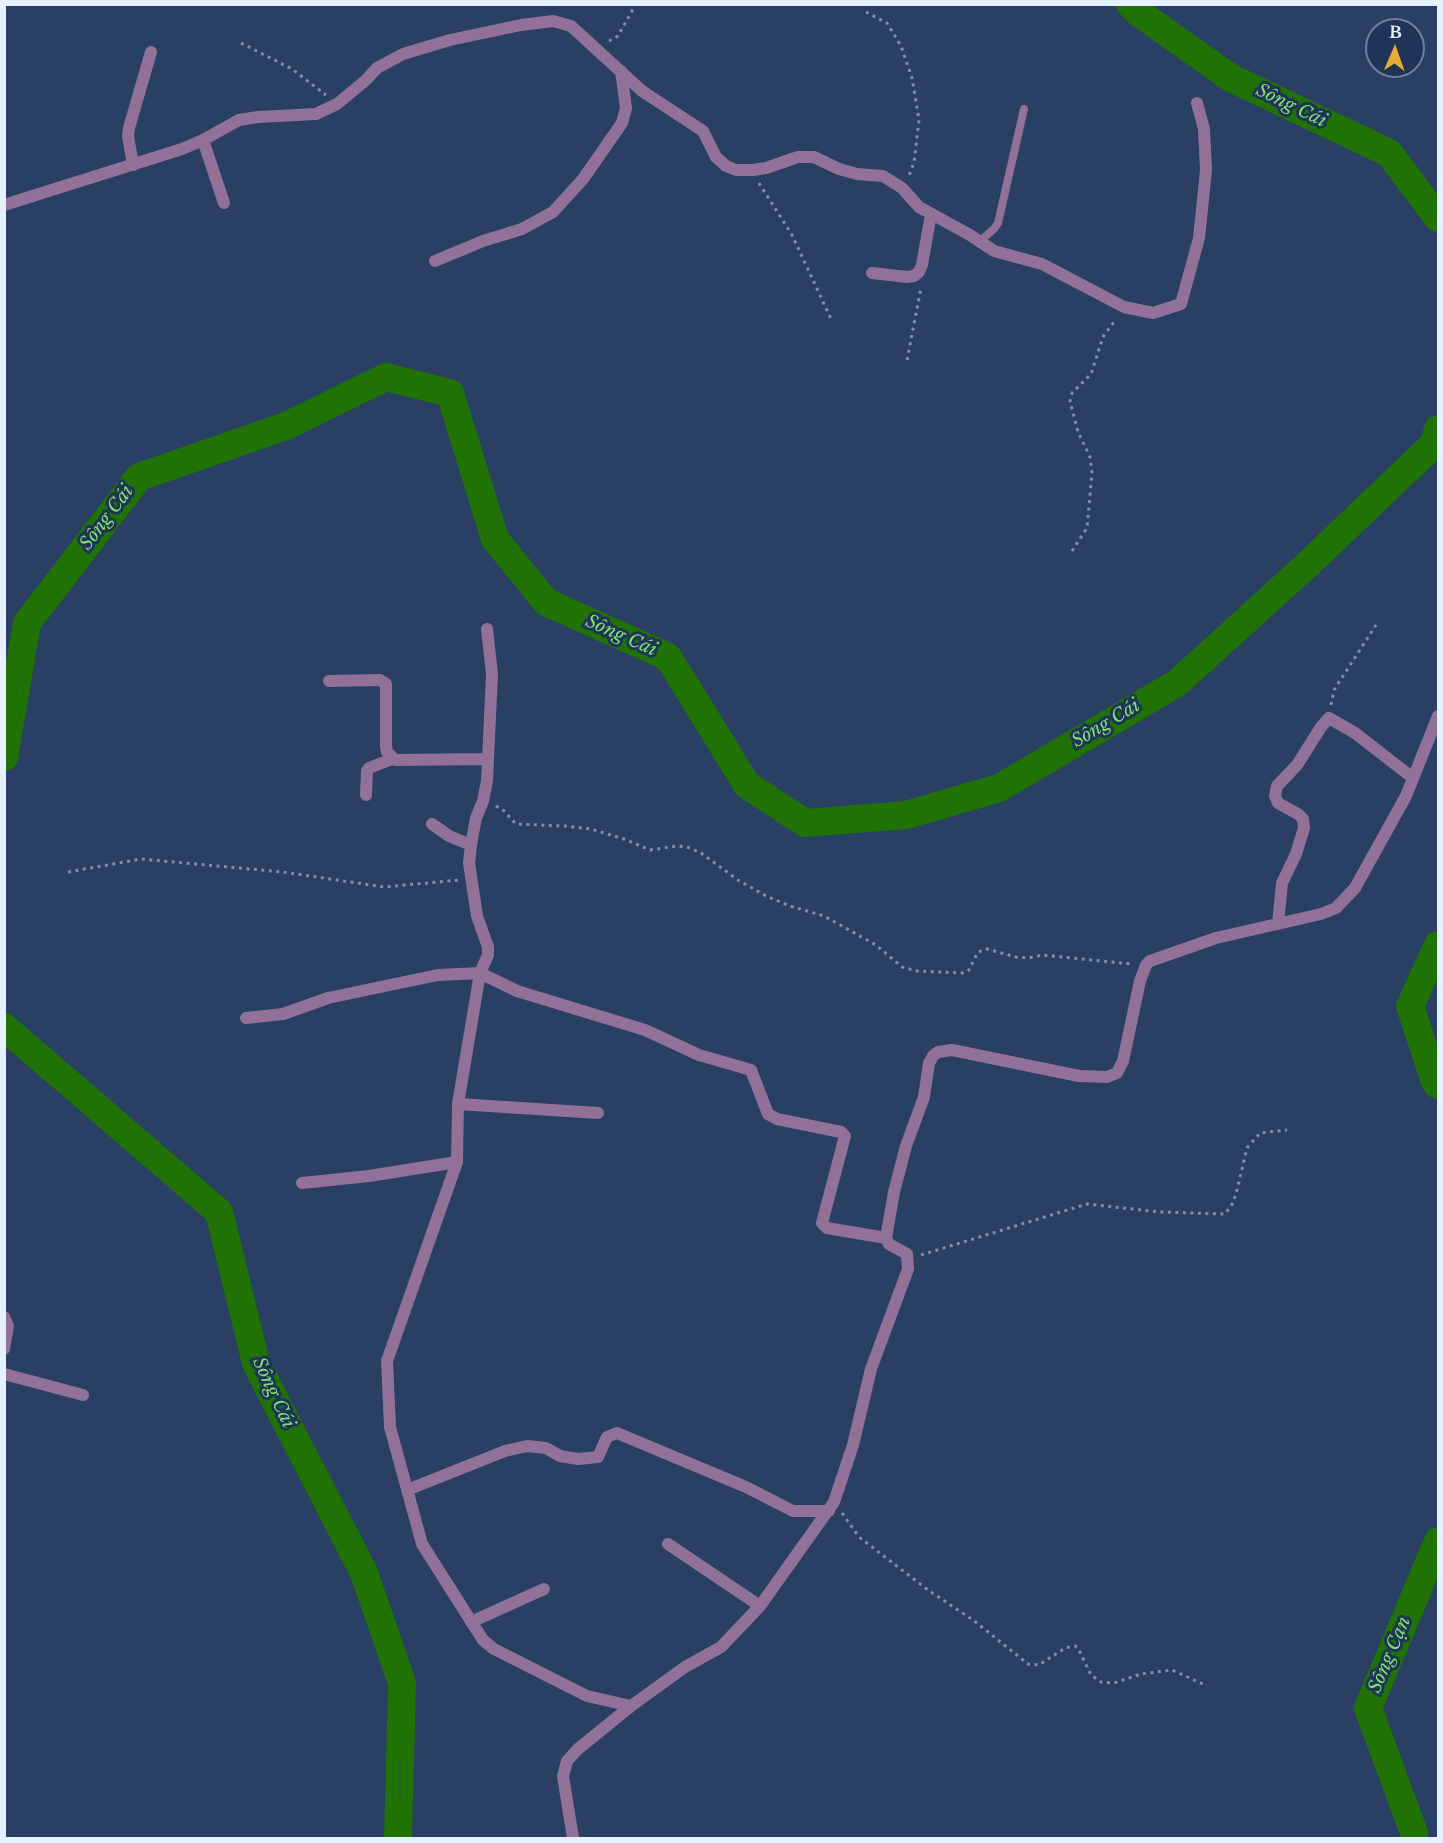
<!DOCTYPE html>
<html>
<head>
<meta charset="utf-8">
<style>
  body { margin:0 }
  #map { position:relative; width:1443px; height:1843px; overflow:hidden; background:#293f63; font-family:"Libre Baskerville",serif }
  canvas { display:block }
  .frame { position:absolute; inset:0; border:6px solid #e8f1ff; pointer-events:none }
  .north { position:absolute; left:1365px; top:18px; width:60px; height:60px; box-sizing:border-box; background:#1f3458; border:2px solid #6f809b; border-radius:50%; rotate:2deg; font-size:16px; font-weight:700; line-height:24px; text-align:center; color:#e8f1ff }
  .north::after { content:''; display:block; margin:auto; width:21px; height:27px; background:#e7ac36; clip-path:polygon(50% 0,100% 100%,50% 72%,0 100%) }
</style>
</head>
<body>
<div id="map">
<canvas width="1443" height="1843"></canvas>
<div class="frame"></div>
<div class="north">B</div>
</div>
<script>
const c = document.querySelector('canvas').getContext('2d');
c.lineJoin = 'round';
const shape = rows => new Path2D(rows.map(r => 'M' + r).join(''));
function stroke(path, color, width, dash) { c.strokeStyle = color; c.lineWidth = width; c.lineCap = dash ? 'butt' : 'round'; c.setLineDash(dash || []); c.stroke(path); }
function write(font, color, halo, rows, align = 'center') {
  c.font = font + ' "Libre Baskerville",serif'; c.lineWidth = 6; c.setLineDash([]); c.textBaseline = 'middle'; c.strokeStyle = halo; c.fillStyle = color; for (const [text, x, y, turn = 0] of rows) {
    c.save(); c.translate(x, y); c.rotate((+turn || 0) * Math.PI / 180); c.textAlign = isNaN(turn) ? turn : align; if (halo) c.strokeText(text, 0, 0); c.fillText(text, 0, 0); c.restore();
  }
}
stroke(shape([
  [1130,4,1139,13,1231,78,1389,153,1438,218],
  [4,757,27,623,139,477,286,426,386,377,450,393,495,539,546,602,668,657,747,785,805,823,906,815,999,788,1177,683,1307,565,1434,444,1438,429],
  [1438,945,1410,1006,1435,1082,1438,1085],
  [4,1027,219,1212,256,1363,364,1573,402,1683,398,1838],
  [1414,1838,1414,1833,1368,1708,1438,1541]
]), '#207204', 28);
stroke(shape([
  [866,12,887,23,901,46,912,78,919,120,914,162,909,176],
  [609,41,618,36,633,9],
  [241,43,292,69,326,95],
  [759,183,792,235,832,321],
  [907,360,921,288],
  [1072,551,1087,528,1092,473,1090,457,1078,432,1070,401,1072,393,1091,374,1103,337,1116,319],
  [1331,705,1334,690,1376,625],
  [496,806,503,810,516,824,565,826,591,829,624,839,650,850,677,846,687,847,701,853,738,880,766,896,790,906,824,916,876,945,902,967,917,971,963,973,969,970,978,952,987,949,1016,957,1029,958,1042,955,1131,964],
  [68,872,141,859,283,872,384,887,459,880],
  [921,1255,1087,1204,1160,1212,1225,1214,1233,1203,1237,1190,1247,1148,1260,1133,1287,1130],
  [842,1513,859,1537,928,1590,973,1620,1028,1664,1039,1665,1065,1648,1075,1646,1078,1648,1091,1675,1101,1682,1114,1683,1141,1674,1172,1670,1205,1685]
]), '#7f8fa9', 3, [3, 4.5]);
stroke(shape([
  [980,241,994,229,998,223,1024,109]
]), '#917198', 8);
stroke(shape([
  [203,140,224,203],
  [133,165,128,136,129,128,151,52],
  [4,205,182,149,203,140,239,120,258,117,316,114,337,104,366,80,377,68,403,54,450,40,521,25,553,21,571,26,642,91,703,131,716,157,726,166,736,170,753,170,766,168,798,157,814,157,839,169,857,174,883,176,902,188,919,207,970,235,994,251,1042,264,1124,307,1153,313,1181,304,1199,238,1206,170,1204,129,1197,103],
  [435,261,483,241,522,229,553,212,583,179,622,123,626,108,621,71],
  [872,273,907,277,914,276,919,272,922,265,931,214],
  [487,629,492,674,487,781,483,801,476,818,471,845,469,863,477,916,488,947,488,955,480,973,458,1104,457,1162,387,1361,390,1427,422,1544,483,1640,494,1649,587,1696,631,1706],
  [329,681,380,680,386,684,386,746,387,752,395,760,488,759],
  [366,795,367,771,369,768,392,759],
  [432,824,449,836,471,845],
  [1278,924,1282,883,1296,854,1304,828,1303,819,1298,814,1278,803,1275,796,1277,786,1297,765,1321,727,1329,718,1355,733,1413,778],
  [246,1018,283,1014,328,998,390,985,438,975,480,973,517,991,645,1030,699,1055,751,1070,768,1114,777,1119,841,1132,845,1136,822,1223,827,1228,886,1238],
  [458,1104,598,1113],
  [302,1183,369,1176,457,1162],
  [4,1317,8,1326,4,1349],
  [4,1374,83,1395],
  [407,1490,505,1451,527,1446,546,1448,560,1456,578,1459,598,1457,607,1437,617,1433,746,1487,793,1511,829,1511],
  [668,1544,760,1606],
  [471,1622,544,1589],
  [573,1838,563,1776,567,1761,578,1749,631,1706,685,1667,721,1647,760,1606,834,1502,853,1445,871,1369,908,1269,907,1254,889,1244,886,1238,894,1192,906,1146,924,1097,929,1063,933,1056,938,1052,952,1050,1079,1076,1107,1077,1117,1073,1123,1061,1140,981,1146,965,1150,961,1216,938,1321,914,1336,908,1355,888,1406,796,1438,716]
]), '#917198', 12);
write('italic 18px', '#7fe36a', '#1f3458', [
  ["Sông Cái",1291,106,26],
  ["Sông Cái",107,518,-53],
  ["Sông Cái",621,636,24],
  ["Sông Cái",1106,724,-31],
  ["Sông Cái",273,1393,65],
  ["Sông Cạn",1390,1655,-67]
]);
</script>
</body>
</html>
